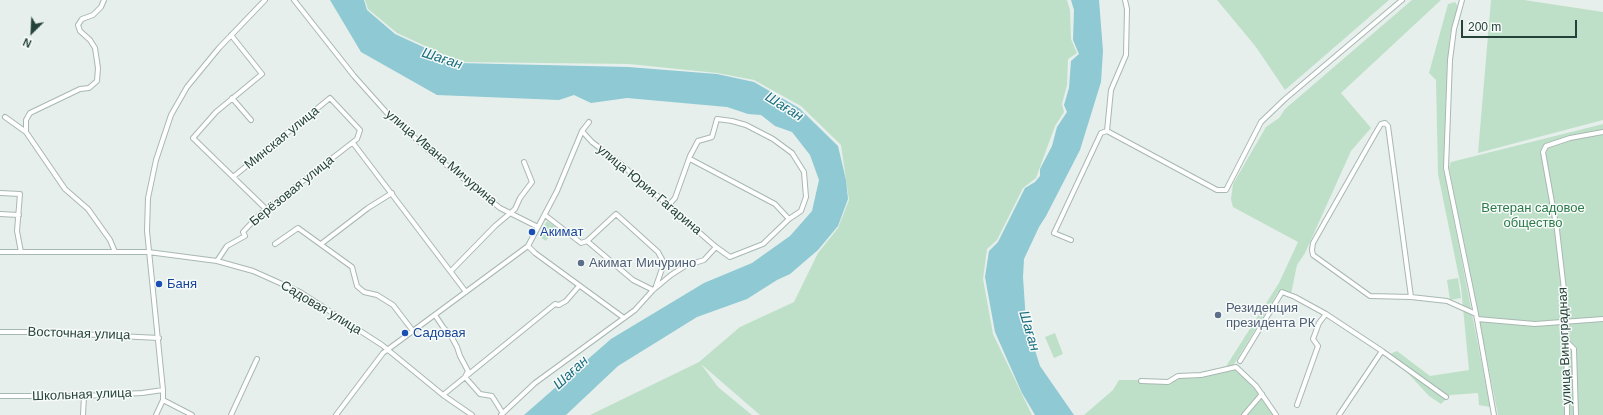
<!DOCTYPE html>
<html>
<head>
<meta charset="utf-8">
<style>
  body { margin:0 }
  #map { position:relative; width:1603px; height:415px; overflow:hidden; background:#e6efeb; font-family:Helvetica,sans-serif }
  canvas { display:block }
  .north { position:absolute; left:12px; top:12px; width:40px; height:40px; -webkit-text-stroke:3px #f7fbf9; paint-order:stroke; rotate:204deg; font-size:11px; font-weight:700; line-height:16px; text-align:center; color:#24423a }
  .north::after { content:''; display:block; margin:auto; width:14px; height:18px; background:#24423a; clip-path:polygon(50% 0,100% 100%,50% 72%,0 100%) }
  .scale { position:absolute; left:1461px; top:20px; width:116px; height:18px; box-sizing:border-box; border:2px solid #24423a; border-top:0; padding-left:5px; font-size:12px; line-height:14px; white-space:nowrap; color:#24423a; -webkit-text-stroke:3px #f7fbf9; paint-order:stroke }
</style>
</head>
<body>
<div id="map">
<canvas width="1603" height="415"></canvas>
<div class="north">N</div>
<div class="scale">200 m</div>
</div>
<script>
const c = document.querySelector('canvas').getContext('2d');
c.lineJoin = 'round';
function paint(path, color) { c.fillStyle = color; c.fill(path, 'evenodd'); }
const shape = rows => new Path2D(rows.map(r => 'M' + r).join(''));
function stroke(path, color, width, dash) { c.strokeStyle = color; c.lineWidth = width; c.lineCap = dash ? 'butt' : 'round'; c.setLineDash(dash || []); c.stroke(path); }
function write(font, color, halo, rows, align = 'center') {
  c.font = font + ' Helvetica,sans-serif'; c.lineWidth = 3; c.setLineDash([]); c.textBaseline = 'middle'; c.strokeStyle = halo; c.fillStyle = color; for (const [text, x, y, turn = 0] of rows) {
    c.save(); c.translate(x, y); c.rotate((+turn || 0) * Math.PI / 180); c.textAlign = isNaN(turn) ? turn : align; if (halo) c.strokeText(text, 0, 0); c.fillText(text, 0, 0); c.restore();
  }
}
paint(shape([
  [365,0,1067,0,1070,10,1071,39,1077,53,1068,59,1067,85,1062,104,1064,112,1055,126,1036,178,1023,188,997,240,987,249,983,279,993,334,1032,415,760,415,701,364,718,387,752,415,590,415,699,362,740,327,794,302,818,253,838,228,849,200,841,145,801,106,754,80,717,73,629,64,460,62,397,33,368,9],
  [1217,0,1389,0,1285,90,1256,47],
  [1412,0,1441,0,1341,93,1371,128,1351,151,1305,253,1297,265,1291,294,1278,292,1233,366,1279,415,1084,415,1113,390,1119,380,1166,380,1176,375,1207,372,1225,368,1279,283,1298,242,1233,207,1231,199,1233,184,1266,127,1279,118,1285,109],
  [1491,0,1524,0,1603,12,1603,120,1478,153],
  [1455,2,1458,7,1450,34,1446,96,1444,169,1490,407,1479,405,1478,393,1450,395,1441,404,1429,396,1390,354,1397,351,1430,376,1469,370,1461,287,1438,174,1436,80,1429,73,1448,4],
  [1603,124,1603,415,1498,415,1449,169,1450,164,1451,162],
  [547,221,556,227,546,241,538,236],
  [1458,278,1461,298,1450,300,1447,280],
  [1055,333,1063,354,1054,358,1045,337]
]), '#bfe0c8');
paint(shape([
  [330,0,364,0,367,10,395,34,458,63,628,67,717,74,754,82,799,108,838,146,846,180,848,199,838,226,818,250,790,274,777,280,747,299,697,317,618,366,566,415,524,415,611,339,704,283,752,263,790,236,812,211,819,180,810,155,792,132,775,126,761,115,748,114,727,107,627,98,591,103,574,95,559,100,437,95,361,52],
  [1071,0,1099,0,1103,51,1101,82,1080,150,1046,216,1039,227,1024,259,1023,277,1026,322,1040,366,1074,415,1035,415,1022,393,995,332,985,277,989,251,998,242,1025,188,1035,182,1040,176,1040,169,1052,146,1057,127,1067,112,1064,105,1069,88,1071,61,1079,54,1073,40,1074,10]
]), '#8ec9d4');
const minor = shape([
  [294,0,354,76,387,113,435,156,500,208,538,227],
  [1462,0,1454,29,1450,60,1446,168,1476,314,1494,415],
  [231,35,262,74,216,112,193,138,267,210],
  [232,98,251,120],
  [5,117,26,132,65,189,88,209,110,240,115,252],
  [582,131,592,142,622,165,716,247],
  [1107,131,1111,90,1126,55,1127,9,1125,0],
  [26,132,26,120,30,113,80,89,89,88,97,81,98,68,95,48,90,40,80,31,78,25,82,19,93,15,101,7,104,0],
  [353,143,466,292],
  [690,159,775,204,789,219],
  [0,193,20,194,17,231,21,252],
  [0,214,19,215],
  [545,215,581,243,587,241,633,280,653,290],
  [1071,240,1054,233,1101,133,1107,131,1217,190,1226,190,1261,122,1285,99,1402,0],
  [587,241,616,214,658,252,664,263,656,286],
  [275,244,298,228,352,267,357,286,364,292,377,295,393,305,413,331],
  [321,244,368,208,392,193],
  [528,246,535,253,624,318],
  [0,252,148,252,217,261,253,271,300,292,382,345,443,395,472,415],
  [217,261,227,246,245,236,243,232,259,215,357,139,360,130,330,98,233,177],
  [451,271,495,226,515,209,520,198,532,182,524,162],
  [1411,297,1388,126,1385,123,1381,124,1375,134,1313,243,1312,250,1313,255,1370,296,1411,297,1447,301,1476,314],
  [435,315,443,327,451,336,457,347,460,356,468,371,465,377,480,394,492,396,502,412],
  [1477,319,1535,324,1603,319],
  [0,332,39,332,159,338],
  [1567,342,1574,349,1576,415],
  [1240,361,1282,292,1295,297,1326,314,1382,351,1446,397],
  [1141,381,1168,382,1178,376,1201,375,1236,367,1256,386,1276,415],
  [443,395,555,304,559,305,566,301,579,286],
  [0,396,84,396,142,393,163,390],
  [163,400,192,415],
  [1297,405,1318,346,1313,339,1319,323,1326,314],
  [83,415,84,396],
  [156,415,163,400,163,390,147,231,148,198,156,160,171,115,187,87,219,48,265,0],
  [231,415,257,359],
  [336,415,383,353,528,246,557,191,582,131,589,122],
  [501,415,535,383,635,310,653,290,671,275,685,266,704,260,716,247,730,257,763,244,789,219,801,211,806,197,804,172,792,153,773,139,746,125,732,121,717,119,712,137,698,141,690,156,675,198,668,206],
  [1244,415,1262,394],
  [1339,415,1382,351],
  [1567,415,1566,307,1557,230,1543,152,1546,146,1570,138,1603,132]
]);
stroke(minor, '#a8b8b2', 6);
stroke(minor, '#fff', 4);
for (const [x, y, r, color] of [
  [532,232,4,"#1a4fb4"],
  [581,263,4,"#5c6f8a"],
  [159,284,4,"#1a4fb4"],
  [1218,315,4,"#5c6f8a"],
  [405,333,4,"#1a4fb4"]
]) { const dot = new Path2D(); dot.arc(x, y, r, 0, 2 * Math.PI); c.fillStyle = color; c.fill(dot); stroke(dot, '#f7fbf9', 1.5); }
write('13px', '#24423a', '#f7fbf9', [
  ["Минская улица",282,138,-39],
  ["улица Ивана Мичурина",441,158,40],
  ["улица Юрия Гагарина",649,190,40],
  ["Берёзовая улица",292,191,-39],
  ["Садовая улица",321,308,31],
  ["Восточная улица",79,334,2],
  ["улица Виноградная",1565,346,-92],
  ["Школьная улица",82,395,-2]
]);
write('13px', '#2d7a4b', '#f7fbf9', [
  ["Ветеран садовое",1533,208],
  ["общество",1533,223]
]);
write('13px', '#164399', '#f7fbf9', [
  ["Акимат",540,232],
  ["Баня",167,284],
  ["Садовая",413,333]
], 'left');
write('13px', '#4e5e75', '#f7fbf9', [
  ["Акимат Мичурино",589,263],
  ["Резиденция",1226,308],
  ["президента РК",1226,323]
], 'left');
write('italic 14px', '#1c6f80', '#f7fbf9', [
  ["Шаған",442,59,18],
  ["Шаған",784,107,32],
  ["Шаған",1029,331,73],
  ["Шаған",571,373,-43]
]);
</script>
</body>
</html>
